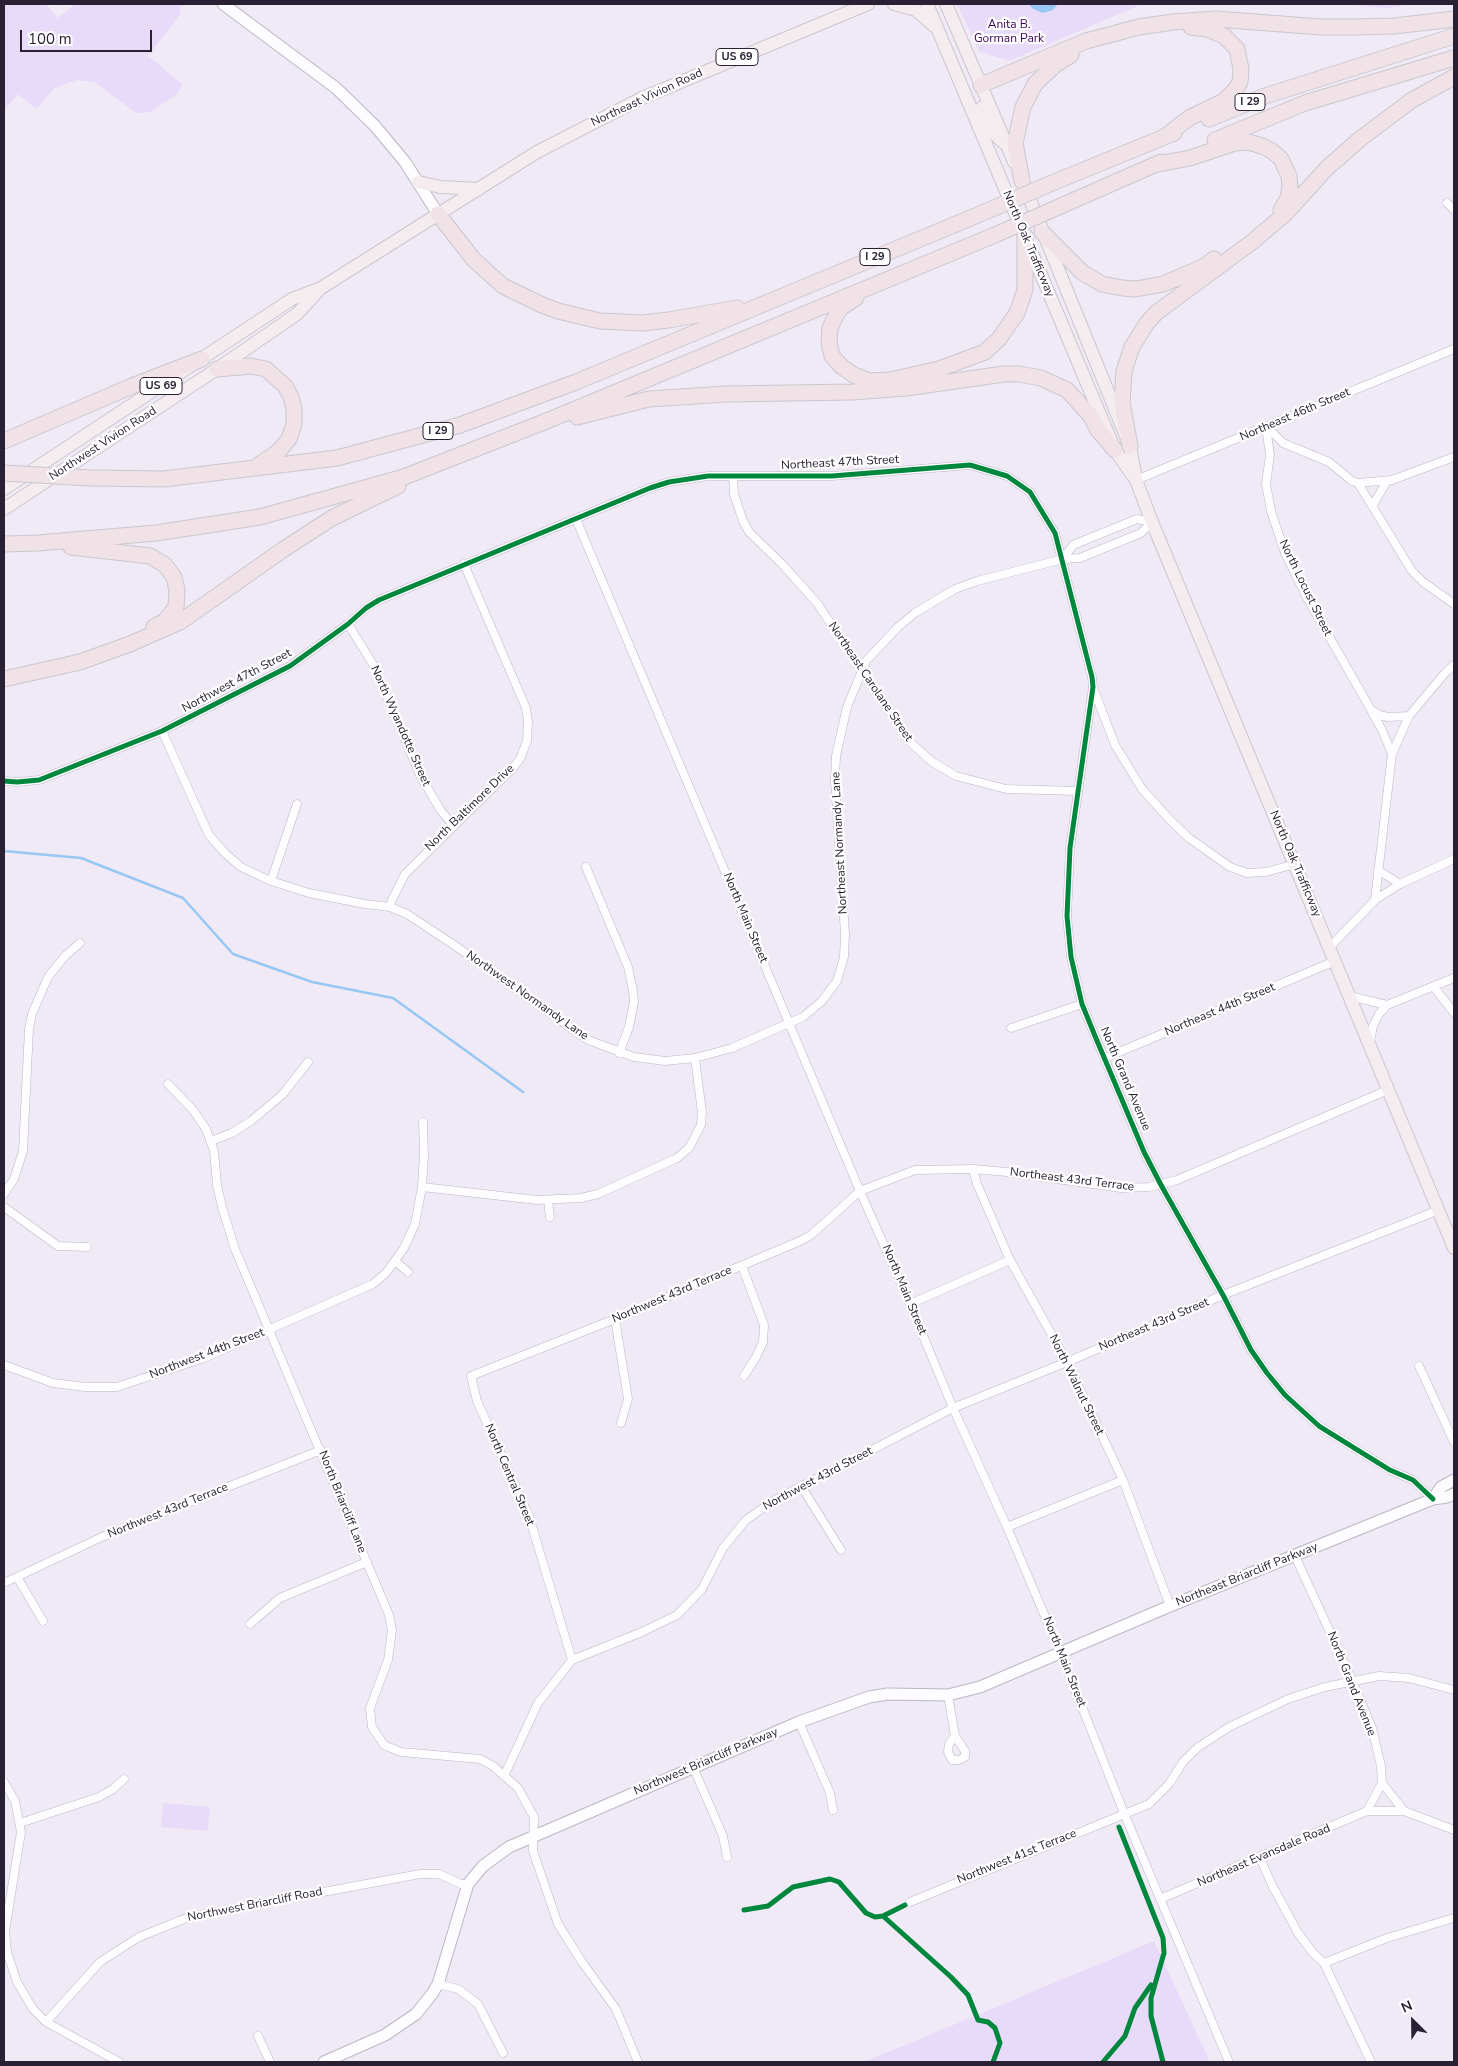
<!DOCTYPE html>
<html>
<head>
<meta charset="utf-8">
<style>
  body { margin:0 }
  #map { position:relative; width:1458px; height:2066px; overflow:hidden; background:#efeaf6; font-family:"Nunito Sans",sans-serif }
  canvas { display:block }
  .frame { position:absolute; inset:0; border:5px solid #292034; pointer-events:none }
  .north { position:absolute; left:1388px; top:1996px; width:50px; height:50px; -webkit-text-stroke:4px #fff; paint-order:stroke; rotate:337deg; font-size:14px; font-weight:700; line-height:20px; text-align:center; color:#292034 }
  .north::after { content:''; display:block; margin:auto; width:18px; height:22px; background:#292034; clip-path:polygon(50% 0,100% 100%,50% 72%,0 100%) }
  .scale { position:absolute; left:20px; top:30px; width:132px; height:22px; box-sizing:border-box; border:2px solid #292034; border-top:0; padding-left:6px; font-size:15px; line-height:18px; white-space:nowrap; color:#292034; -webkit-text-stroke:4px #fff; paint-order:stroke }
</style>
</head>
<body>
<div id="map">
<canvas width="1458" height="2066"></canvas>
<div class="frame"></div>
<div class="north">N</div>
<div class="scale">100 m</div>
</div>
<script>
const c = document.querySelector('canvas').getContext('2d');
c.lineJoin = 'round';
function paint(path, color) { c.fillStyle = color; c.fill(path, 'evenodd'); }
const shape = rows => new Path2D(rows.map(r => 'M' + r).join(''));
function stroke(path, color, width, dash) { c.strokeStyle = color; c.lineWidth = width; c.lineCap = dash ? 'butt' : 'round'; c.setLineDash(dash || []); c.stroke(path); }
function write(font, color, halo, rows, align = 'center') {
  c.font = font + ' "Nunito Sans",sans-serif'; c.lineWidth = 4.5; c.setLineDash([]); c.textBaseline = 'middle'; c.strokeStyle = halo; c.fillStyle = color; for (const [text, x, y, turn = 0] of rows) {
    c.save(); c.translate(x, y); c.rotate((+turn || 0) * Math.PI / 180); c.textAlign = isNaN(turn) ? turn : align; if (halo) c.strokeText(text, 0, 0); c.fillText(text, 0, 0); c.restore();
  }
}
paint(shape([
  [4,4,46,4,58,18,75,4,181,4,179,16,148,56,182,84,178,93,151,112,136,113,95,82,77,80,54,88,36,109,18,94,4,111],
  [957,4,1142,4,1009,61,979,51],
  [1347,4,1412,4,1386,8],
  [163,1803,210,1807,208,1831,161,1827],
  [1154,1941,1210,2062,863,2062,920,2039]
]), '#e8daf9');
paint(shape([
  [1029,4,1058,4,1053,10,1043,13,1033,9]
]), '#98c7f4');
stroke(shape([
  [4,851,81,858,183,898,233,954,312,982,393,998,523,1092]
]), '#98c7f4', 2.5);
const street = shape([
  [1447,203,1454,210],
  [1266,427,1270,455,1266,484,1271,511,1285,553,1306,596,1371,710,1379,715,1388,717,1409,716],
  [1267,427,1283,443,1329,462,1352,481,1358,483,1412,571,1423,582,1454,604],
  [733,476,734,494,743,521,749,532,782,564,817,603,910,742,931,761,956,776,1006,789,1078,791],
  [1136,480,1454,349],
  [1358,483,1392,480,1454,457],
  [1373,505,1387,481],
  [576,519,860,1191,910,1304,953,1408,1007,1527,1061,1654,1124,1813,1229,2062],
  [1063,559,1073,545,1137,519,1152,522],
  [348,624,374,666,420,775,441,811,454,826],
  [1094,690,1115,745,1142,789,1171,821,1189,838,1230,867,1247,873,1266,872,1295,864],
  [1372,712,1382,730,1392,754],
  [162,731,209,835,226,854,241,867,271,881,309,893,365,904,390,907,407,914,457,947,588,1040,634,1057,665,1061,695,1058,732,1048,803,1017,822,1001,837,981,844,957,845,934,835,780,836,756,847,707,866,661,898,627,915,613,955,589,977,581,1063,559,1080,558,1141,533,1152,522],
  [4,781,17,782,39,780,162,731,290,666,348,624,366,608,379,600,650,488,669,482,708,476,832,476,970,465,1007,476,1030,492,1055,533,1092,677,1093,687,1070,848,1067,916,1071,957,1082,1004,1095,1036,1144,1152,1161,1185,1223,1295,1251,1350,1267,1373,1285,1395,1319,1426,1390,1470,1413,1480,1433,1499],
  [586,867,628,967,633,991,634,1002,629,1027,619,1053],
  [1378,870,1400,884],
  [271,881,297,804],
  [1375,900,1392,754,1409,716,1445,673,1454,665],
  [390,907,392,900,405,874,512,769,520,759,527,741,528,721,526,708,464,564],
  [1329,948,1375,900,1400,884,1454,859],
  [1434,987,1454,1013],
  [1349,996,1387,1005],
  [1011,1028,1082,1004],
  [1370,1042,1373,1026,1379,1014,1387,1005,1454,978],
  [1105,1058,1335,961],
  [168,1084,193,1110,206,1129,214,1151,217,1185,222,1207,235,1249,389,1615,392,1630,388,1660,370,1708,372,1727,384,1745,401,1752,480,1759,493,1766,518,1788,534,1817,533,1851,558,1924,582,1962,616,2009,638,2062],
  [211,1141,232,1133,251,1121,283,1094,308,1062],
  [973,1169,977,1184,1010,1260,1067,1362,1123,1480,1170,1606],
  [422,1187,537,1200,581,1198,598,1194,677,1158,689,1148,701,1125,702,1112,695,1058],
  [4,1194,14,1179,23,1151,29,1029,32,1014,48,977,65,956,80,943],
  [548,1200,550,1217],
  [4,1207,58,1246,87,1247],
  [395,1261,408,1272],
  [742,1266,764,1325,763,1342,756,1357,744,1376],
  [910,1304,1010,1260],
  [615,1319,628,1399,621,1423],
  [4,1365,53,1383,85,1387,117,1387,204,1358,373,1284,386,1273,404,1248,415,1224,422,1187,424,1156,423,1122],
  [1419,1366,1454,1442],
  [801,1486,841,1550],
  [1007,1527,1123,1480],
  [1295,1556,1352,1680,1372,1728,1381,1766,1382,1783,1404,1811],
  [17,1577,43,1621],
  [4,1583,104,1536,321,1450],
  [250,1624,280,1598,367,1562],
  [572,1660,529,1516,477,1401,471,1376,615,1319,800,1241,811,1235,860,1191,915,1170,973,1169,1007,1172,1121,1188,1149,1187,1177,1180,1388,1090],
  [948,1695,955,1736,965,1751,965,1757,959,1760,952,1760,948,1752,949,1744,955,1736],
  [799,1722,830,1793,833,1810],
  [693,1767,723,1836,727,1857],
  [504,1776,538,1703,572,1660,642,1632,677,1615,702,1589,723,1548,746,1520,773,1501,953,1408,1067,1362,1223,1295,1439,1210],
  [4,1782,15,1801,21,1832,5,1931,7,1952,17,1982,33,2009,46,2022,119,2062],
  [1367,1811,1382,1783],
  [20,1823,99,1797,113,1789,124,1779],
  [1260,1858,1272,1885,1298,1933,1313,1953,1324,1963,1371,2062],
  [1160,1899,1367,1811,1404,1811,1454,1830],
  [910,1902,1149,1804,1169,1784,1183,1762,1197,1748,1229,1727,1288,1699,1325,1687,1379,1676,1409,1678,1454,1690],
  [1324,1963,1387,1938,1454,1918],
  [438,1984,458,1989,478,2004,503,2053],
  [46,2022,100,1962,139,1937,189,1917,420,1874,439,1874,461,1884,468,1884],
  [258,2036,270,2062]
]);
const secondary = shape([
  [223,4,336,88,375,126,405,162,438,214],
  [1433,1499,1441,1487,1454,1480],
  [324,2062,385,2035,416,2014,432,1994,438,1984,468,1884,483,1866,509,1847,799,1722,869,1697,888,1694,948,1695,980,1687,1170,1606,1433,1499,1447,1497,1454,1494]
]);
const primary = shape([
  [894,4,916,10,934,26],
  [927,4,1115,450,1133,476],
  [946,4,1014,162],
  [982,107,991,131,1004,143],
  [418,182,440,187,479,189],
  [1024,185,1130,446,1136,480,1152,522,1454,1248],
  [4,489,292,299,321,288,537,152,642,98,868,4],
  [4,509,217,369,297,314,319,290]
]);
const highway = shape([
  [981,85,1086,41,1139,27,1173,22,1216,19,1321,27,1357,27,1394,26,1454,19],
  [1209,119,1265,96,1454,36],
  [1166,136,1189,118,1224,101,1236,89,1240,82,1241,69,1237,49,1224,36,1207,29,1191,27],
  [1215,140,1305,103,1454,58],
  [1153,165,1190,158,1235,143,1248,142,1262,146,1272,151,1281,159,1289,176,1290,187,1288,198,1281,210],
  [1022,181,1015,143,1023,107,1035,84,1055,65,1071,55],
  [1052,183,1174,133],
  [1063,205,1161,162],
  [438,214,474,260,503,286,542,305,558,311,600,321,643,323,669,320,737,308],
  [1042,232,1083,273,1102,284,1122,288,1136,289,1163,284,1203,267,1214,259],
  [856,298,842,307,836,315,830,328,829,343,832,356,842,367,854,375,869,381,890,380,939,369,985,352,999,339,1017,313,1025,290,1025,236],
  [217,369,251,366,266,369,285,386,291,397,294,409,294,424,289,439,278,452,254,468],
  [577,417,649,399,726,394,853,392,906,388,1004,374,1019,374,1041,378,1067,390,1090,415,1098,430,1115,450],
  [4,441,132,386,202,359],
  [1130,446,1122,403,1124,371,1132,347,1147,323,1156,313,1252,242,1285,214,1327,168,1360,139,1412,100,1454,77],
  [90,478,164,479,337,458,460,425,576,382,985,212],
  [4,544,38,543,156,533,260,517,404,477,549,420,995,235],
  [71,547,150,556,165,565,174,577,177,590,176,607,165,621,154,627],
  [4,679,80,662,130,644,180,622,284,549,332,518,398,486]
]);
stroke(street, '#bcb6c5', 9);
stroke(secondary, '#bcb6c5', 13);
stroke(primary, '#cac7cf', 14);
stroke(highway, '#cac7cf', 17);
stroke(street, '#fdfcfe', 8);
stroke(secondary, '#fdfcfe', 11);
stroke(primary, '#f5ecf0', 12);
stroke(highway, '#f0e2e7', 15);
const highwayBridge = shape([
  [985,212,1052,183],
  [995,235,1063,205],
  [4,473,90,478]
]);
stroke(highwayBridge, '#cac7cf', 17, []);
stroke(highwayBridge, '#f0e2e7', 15);
stroke(shape([
  [4,781,17,782,39,780,162,731,290,666,348,624,366,608,379,600,650,488,669,482,708,476,832,476,970,465,1007,476,1030,492,1055,533,1092,677,1093,687,1070,848,1067,916,1071,957,1082,1004,1095,1036,1144,1152,1161,1185,1223,1295,1251,1350,1267,1373,1285,1395,1319,1426,1390,1470,1413,1480,1433,1499],
  [1119,1827,1163,1938,1164,1953,1151,1998,1151,2016,1163,2062],
  [744,1910,768,1906,793,1887,830,1879,839,1882,866,1913,875,1917,883,1916,905,1905],
  [883,1916,951,1977,968,1995,978,2020,988,2022,995,2028,1000,2043,993,2062],
  [1103,2062,1125,2036,1135,2008,1151,1985]
]), '#00873e', 5);
for (const [x, y, w] of [
  [737,57,42],
  [1250,102,30],
  [875,257,30],
  [161,386,42],
  [438,431,30]
]) { const box = new Path2D(); box.roundRect(x - w / 2, y - 8.5, w, 17, 4); c.fillStyle = '#fff'; c.fill(box); stroke(box, '#292034', 1); }
write('bold 11px', '#292034', null, [
  ["US 69",737,57],
  ["I 29",1250,102],
  ["I 29",875,257],
  ["US 69",161,386],
  ["I 29",438,431]
]);
write('12px', '#3a035e', '#fff', [
  ["Anita B.",1009,25],
  ["Gorman Park",1009,39]
]);
write('12px', '#292034', '#fff', [
  ["Northeast Vivion Road",647,98,-25],
  ["North Oak Trafficway",1028,244,67],
  ["Northeast 46th Street",1295,415,-23],
  ["Northwest Vivion Road",103,444,-33],
  ["Northeast 47th Street",840,463,-3],
  ["North Locust Street",1305,588,64],
  ["Northwest 47th Street",237,681,-28],
  ["Northeast Carolane Street",870,682,56],
  ["North Wyandotte Street",400,726,66],
  ["North Baltimore Drive",470,808,-44],
  ["Northeast Normandy Lane",840,843,-93],
  ["North Oak Trafficway",1295,864,67],
  ["North Main Street",745,918,67],
  ["Northwest Normandy Lane",527,996,35],
  ["Northeast 44th Street",1220,1010,-23],
  ["North Grand Avenue",1125,1079,67],
  ["Northeast 43rd Terrace",1072,1180,7],
  ["North Main Street",904,1290,67],
  ["Northwest 43rd Terrace",672,1295,-23],
  ["Northeast 43rd Street",1154,1325,-23],
  ["Northwest 44th Street",207,1354,-21],
  ["North Walnut Street",1076,1385,64],
  ["North Central Street",509,1475,67],
  ["Northwest 43rd Street",818,1479,-28],
  ["North Briarcliff Lane",342,1502,68],
  ["Northwest 43rd Terrace",168,1511,-22],
  ["Northeast Briarcliff Parkway",1247,1575,-22],
  ["North Main Street",1064,1662,68],
  ["North Grand Avenue",1351,1684,68],
  ["Northwest Briarcliff Parkway",706,1762,-23],
  ["Northeast Evansdale Road",1264,1856,-23],
  ["Northwest 41st Terrace",1017,1857,-22],
  ["Northwest Briarcliff Road",255,1905,-11]
]);
</script>
</body>
</html>
